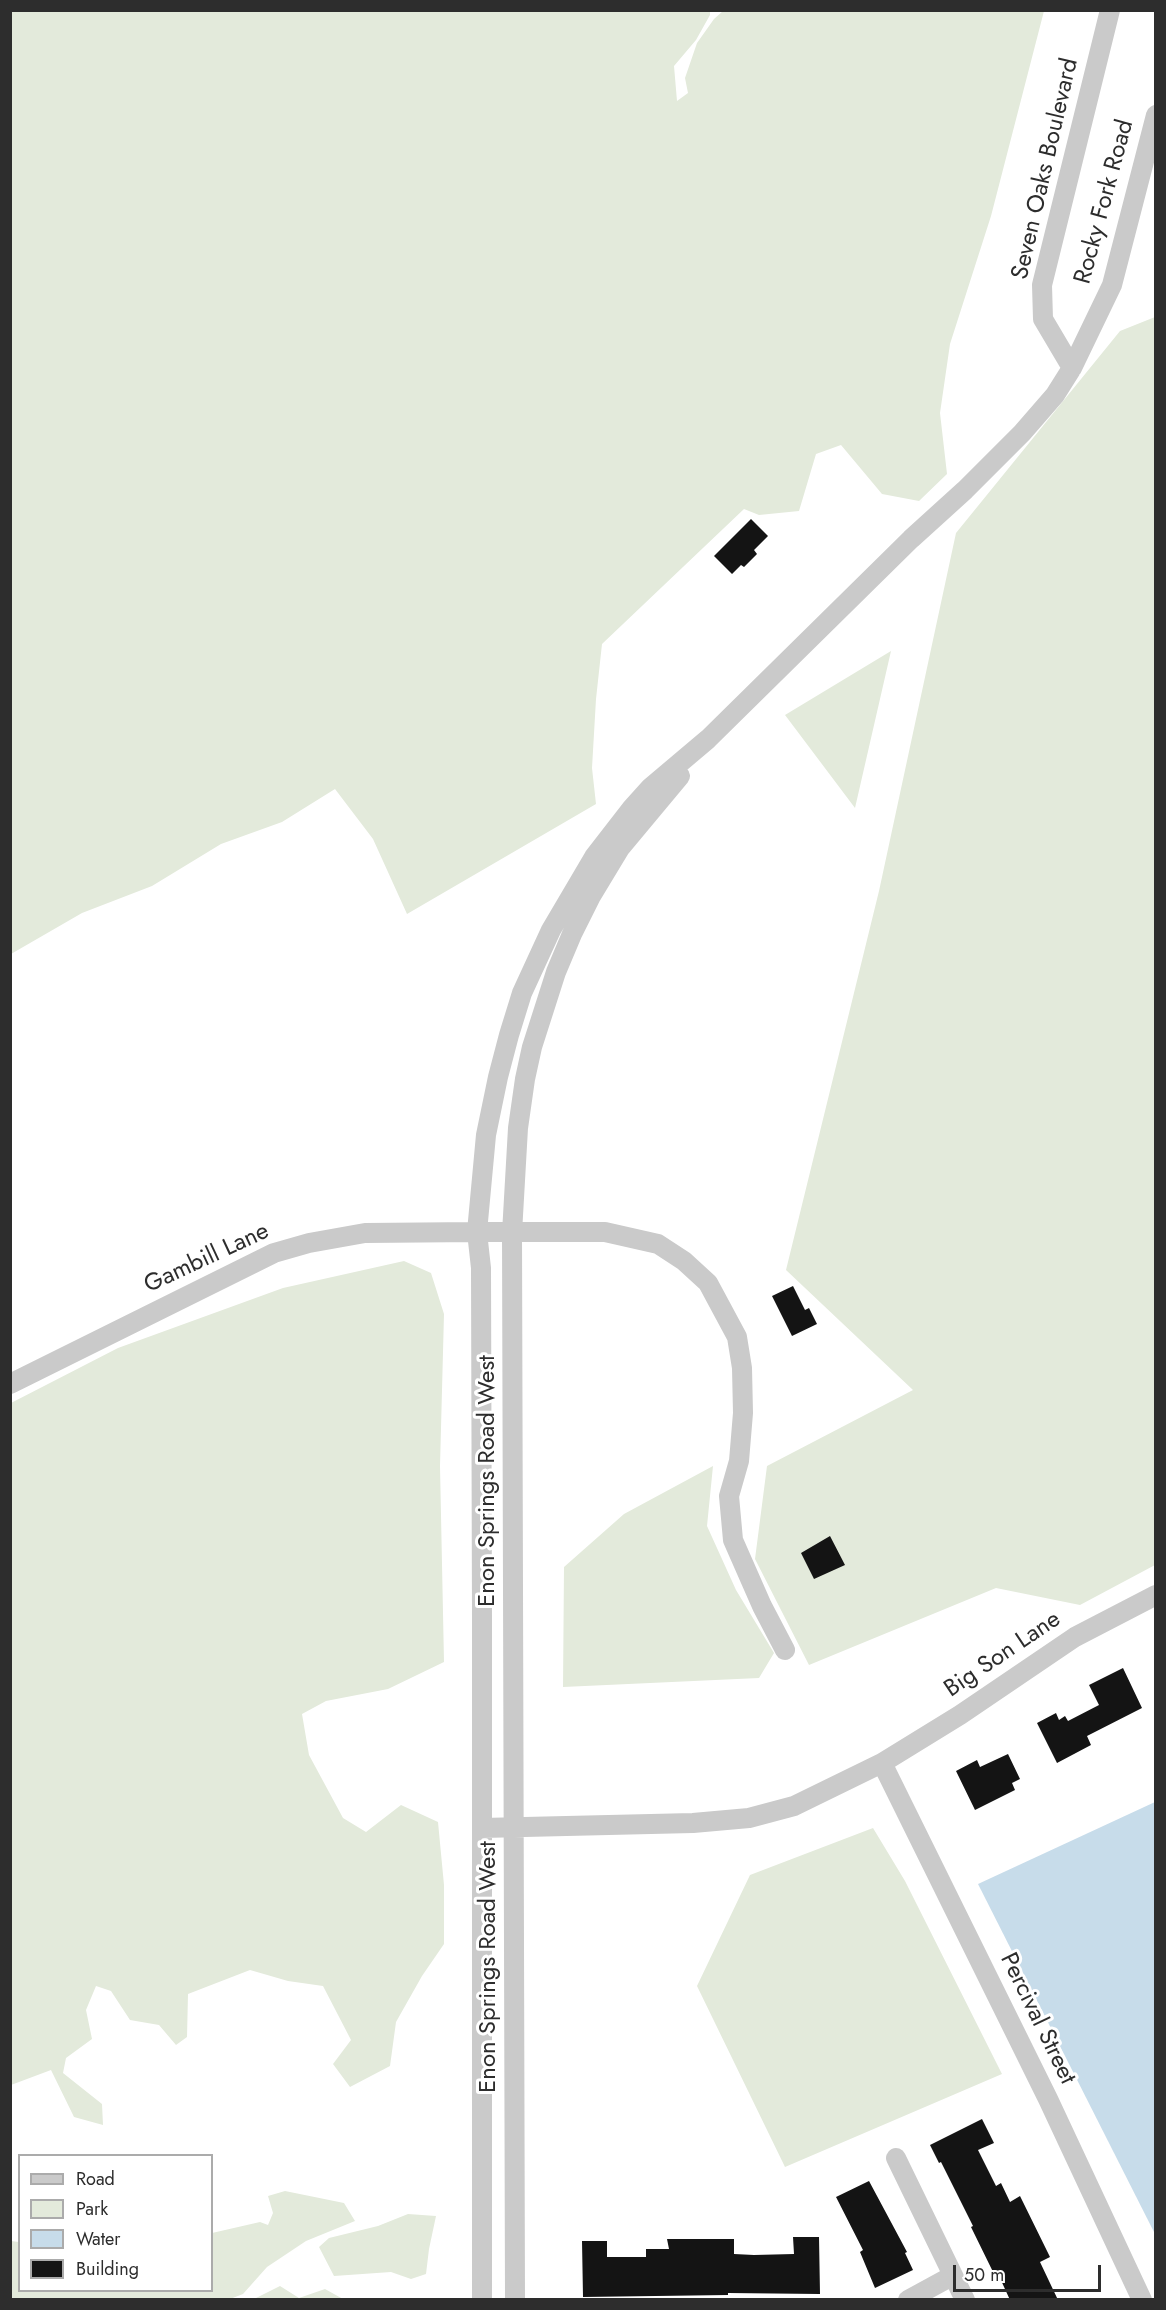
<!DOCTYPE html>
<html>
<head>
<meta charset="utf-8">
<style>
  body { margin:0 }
  #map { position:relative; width:1166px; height:2310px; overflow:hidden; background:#fff; font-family:Jost,sans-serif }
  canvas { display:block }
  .frame { position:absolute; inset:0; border:12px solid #2d2d2d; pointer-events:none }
  .legend { position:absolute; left:18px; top:2154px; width:195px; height:138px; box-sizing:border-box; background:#fff; border:2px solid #ababab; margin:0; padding:8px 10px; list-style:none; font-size:18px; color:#2d2d2d }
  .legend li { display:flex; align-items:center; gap:12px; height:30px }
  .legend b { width:30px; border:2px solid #ababab }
  .scale { position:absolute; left:953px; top:2265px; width:148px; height:27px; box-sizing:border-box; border:3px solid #2d2d2d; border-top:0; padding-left:8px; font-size:18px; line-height:21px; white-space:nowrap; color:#2d2d2d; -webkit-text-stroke:4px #fff; paint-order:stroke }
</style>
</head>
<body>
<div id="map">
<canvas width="1166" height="2310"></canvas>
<div class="frame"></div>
<ul class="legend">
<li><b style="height:8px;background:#cacaca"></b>Road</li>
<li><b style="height:16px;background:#e3eadb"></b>Park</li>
<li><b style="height:16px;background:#c7dcea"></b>Water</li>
<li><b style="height:16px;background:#141414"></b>Building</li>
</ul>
<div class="scale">50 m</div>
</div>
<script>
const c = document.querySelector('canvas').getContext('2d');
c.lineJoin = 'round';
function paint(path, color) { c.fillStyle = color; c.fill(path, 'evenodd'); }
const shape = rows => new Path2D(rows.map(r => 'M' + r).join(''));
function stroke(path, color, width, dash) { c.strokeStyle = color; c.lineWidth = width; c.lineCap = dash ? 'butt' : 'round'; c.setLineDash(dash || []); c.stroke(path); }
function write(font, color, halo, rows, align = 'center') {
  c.font = font + ' Jost,sans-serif'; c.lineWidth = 6; c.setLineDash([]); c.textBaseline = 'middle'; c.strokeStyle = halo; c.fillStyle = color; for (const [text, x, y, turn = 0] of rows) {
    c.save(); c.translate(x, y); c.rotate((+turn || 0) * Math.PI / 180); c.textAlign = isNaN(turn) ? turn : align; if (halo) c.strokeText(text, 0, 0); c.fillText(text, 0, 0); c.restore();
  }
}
paint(shape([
  [11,10,710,11,710,15,696,40,674,66,677,101,688,93,685,78,697,43,714,19,723,11,1044,11,991,216,950,344,940,413,947,474,919,501,882,494,841,445,816,454,799,511,759,515,744,509,602,644,596,699,592,768,596,804,407,914,373,839,335,789,282,822,221,844,152,886,82,913,11,954],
  [1155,317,1155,1565,1080,1605,996,1588,809,1665,755,1559,767,1466,913,1390,786,1270,879,891,956,533,1120,331],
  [891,651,855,808,785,715],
  [404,1261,431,1273,444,1314,440,1466,444,1662,388,1689,326,1701,302,1714,309,1755,343,1818,366,1832,401,1805,438,1822,444,1885,444,1944,422,1976,396,2022,390,2066,350,2087,333,2064,351,2040,323,1986,288,1981,250,1970,188,1994,187,2037,176,2045,159,2025,130,2020,111,1991,96,1986,86,2010,92,2039,66,2058,63,2073,102,2104,103,2125,74,2117,51,2070,11,2085,11,1403,118,1348,283,1288],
  [713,1466,707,1526,736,1590,774,1653,759,1678,563,1687,564,1567,624,1514],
  [873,1828,905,1881,1002,2074,785,2167,697,1986,750,1875],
  [285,2191,344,2203,355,2221,306,2241,267,2267,243,2294,230,2299,11,2299,11,2241,19,2242,20,2290,212,2290,212,2233,260,2222,268,2225,273,2213,268,2196],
  [408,2214,436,2216,429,2249,426,2274,411,2279,391,2272,334,2276,319,2247,329,2238,378,2226],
  [280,2286,299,2298,325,2289,343,2299,254,2299]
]), '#e3eadb');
paint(shape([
  [1155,1802,1155,2234,978,1884]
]), '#c7dcea');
paint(shape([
  [751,519,768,536,754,550,757,554,744,567,741,565,732,574,714,556],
  [793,1286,805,1310,809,1308,817,1324,792,1336,772,1296],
  [830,1536,845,1565,814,1579,801,1553],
  [1123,1668,1142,1708,1087,1736,1091,1745,1057,1763,1037,1723,1056,1713,1059,1720,1065,1716,1068,1721,1099,1705,1089,1685],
  [1008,1754,1020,1779,1012,1783,1015,1790,975,1810,956,1771,977,1760,980,1767],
  [982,2119,994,2143,978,2150,996,2186,1001,2183,1010,2202,1020,2196,1050,2257,1040,2262,1058,2300,1010,2300,999,2276,996,2278,971,2227,973,2226,941,2162,939,2163,930,2145],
  [869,2181,907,2252,905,2253,913,2270,875,2288,860,2252,863,2250,836,2197],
  [793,2237,819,2237,820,2294,728,2293,728,2295,583,2297,582,2241,607,2241,607,2257,646,2257,646,2249,669,2249,667,2239,734,2239,734,2254,754,2255,794,2254]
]), '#141414');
stroke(shape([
  [1072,368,1043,319,1042,285,1110,10],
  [10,1384,274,1253,309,1243,365,1233,477,1232,605,1232,658,1244,684,1261,708,1283,737,1337,742,1368,743,1413,739,1461,729,1496,733,1540,762,1606,785,1650],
  [882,1763,1048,2099,1142,2300],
  [482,1828,693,1823,749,1818,794,1806,882,1763,960,1715,1075,1637,1156,1595],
  [896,2158,965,2300],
  [482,2300,482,1620,481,1268,477,1232,486,1135,498,1077,509,1035,522,993,551,930,594,857,632,808,650,788,708,739,911,539,965,490,1022,433,1055,395,1072,368,1112,285,1156,115],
  [515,2300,512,1233,518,1128,525,1079,532,1047,556,972,572,934,591,896,620,848,680,776],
  [908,2300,952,2276]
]), '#cacaca', 20);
write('24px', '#2d2d2d', '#fff', [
  ["Seven Oaks Boulevard",1046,169,-77],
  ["Rocky Fork Road",1105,202,-75],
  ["Gambill Lane",207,1259,-25],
  ["Enon Springs Road West",488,1481,-90],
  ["Big Son Lane",1003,1655,-34],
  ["Enon Springs Road West",489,1967,-90],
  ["Percival Street",1037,2019,64]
]);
</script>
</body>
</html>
